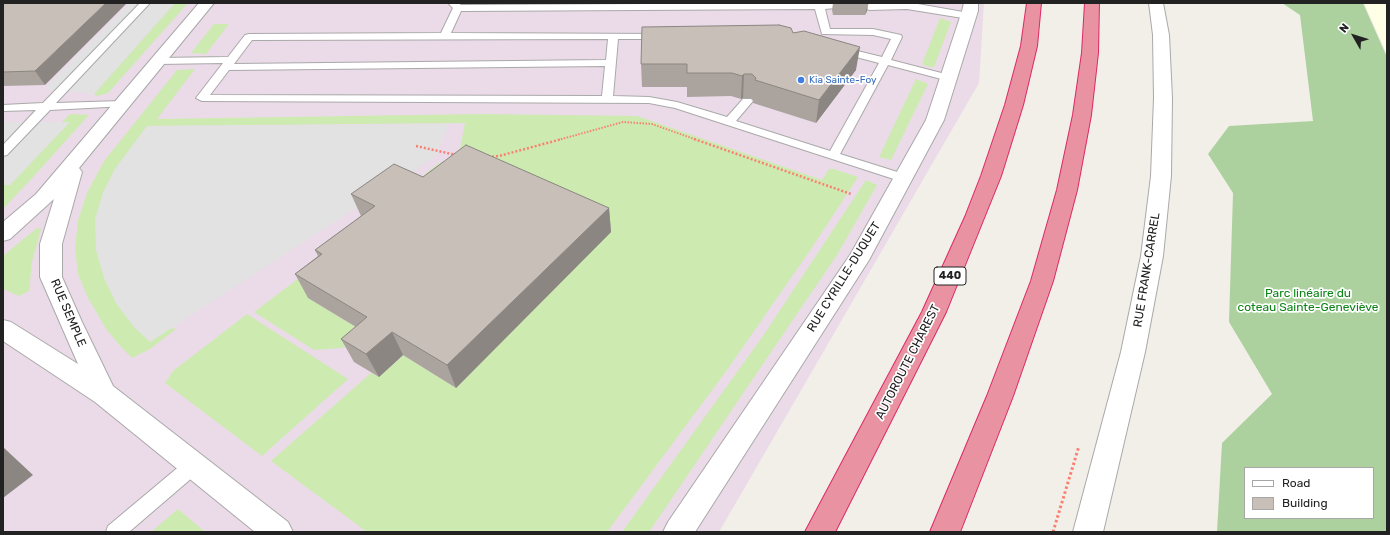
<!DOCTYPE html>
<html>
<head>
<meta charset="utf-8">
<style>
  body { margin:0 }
  #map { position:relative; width:1390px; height:535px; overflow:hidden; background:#f2efe9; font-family:Rubik,sans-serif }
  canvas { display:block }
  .frame { position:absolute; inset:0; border:4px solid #222; pointer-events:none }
  .legend { position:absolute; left:1244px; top:467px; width:130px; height:52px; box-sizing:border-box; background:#fff; border:1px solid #a7a7a7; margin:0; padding:5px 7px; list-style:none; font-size:12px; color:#222 }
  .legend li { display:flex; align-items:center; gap:8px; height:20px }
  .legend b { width:20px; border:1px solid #a7a7a7 }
  .north { position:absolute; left:1334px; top:16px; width:40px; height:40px; -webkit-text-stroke:3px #fff; paint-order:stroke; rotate:309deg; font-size:11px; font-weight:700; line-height:16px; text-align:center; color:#222 }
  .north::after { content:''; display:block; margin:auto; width:14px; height:18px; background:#222; clip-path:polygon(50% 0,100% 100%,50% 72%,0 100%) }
</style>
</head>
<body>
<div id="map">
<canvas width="1390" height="535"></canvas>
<div class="frame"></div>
<ul class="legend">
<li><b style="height:5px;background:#fff"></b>Road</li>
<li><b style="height:11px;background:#c7bfb8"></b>Building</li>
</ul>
<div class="north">N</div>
</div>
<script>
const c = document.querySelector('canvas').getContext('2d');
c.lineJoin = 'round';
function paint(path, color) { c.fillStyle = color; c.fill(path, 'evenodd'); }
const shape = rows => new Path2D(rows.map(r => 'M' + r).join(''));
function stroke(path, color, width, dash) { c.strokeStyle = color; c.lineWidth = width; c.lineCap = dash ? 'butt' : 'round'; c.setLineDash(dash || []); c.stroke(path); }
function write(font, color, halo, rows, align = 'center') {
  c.font = font + ' Rubik,sans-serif'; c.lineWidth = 3.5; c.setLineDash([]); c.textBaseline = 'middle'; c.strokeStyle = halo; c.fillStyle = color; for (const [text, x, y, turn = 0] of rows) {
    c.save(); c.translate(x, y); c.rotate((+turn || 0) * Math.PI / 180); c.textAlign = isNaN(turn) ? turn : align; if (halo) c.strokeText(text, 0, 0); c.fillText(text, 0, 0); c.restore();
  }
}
paint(shape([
  [3,3,984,3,979,83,719,532,3,532]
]), '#ebdbe8');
paint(shape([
  [1364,3,1387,3,1387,54]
]), '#ffffe5');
paint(shape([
  [175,3,188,3,108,93,97,96,94,94],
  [940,18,951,22,934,67,929,67,922,64],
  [214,24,229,24,206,54,191,53],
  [195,69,157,119,481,114,637,116,822,180,829,169,834,169,858,177,811,249,727,370,607,532,367,532,271,461,371,373,379,377,403,355,456,388,406,189,438,164,459,154,465,123,147,126,115,169,103,193,150,342,171,328,176,329,150,349,132,358,122,348,106,329,88,298,78,274,75,248,78,220,87,193,104,161,129,130,177,70],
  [916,79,928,84,891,160,879,157],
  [70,114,89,115,34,176,3,209,3,185,10,185,69,122,62,122],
  [866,180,877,185,837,255,649,532,622,532,763,336],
  [372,223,308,298,367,334,357,343,341,348,314,350,254,312],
  [37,228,41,229,32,262,29,291,19,296,3,289,3,256],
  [247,314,348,379,262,456,165,383,173,371],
  [178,509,205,532,151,532]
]), '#cdebb0');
paint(shape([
  [1282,3,1363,3,1387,57,1387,532,1217,532,1222,443,1272,394,1229,322,1233,193,1208,154,1229,126,1313,121,1300,15],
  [1245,468,1373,468,1373,518,1245,518]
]), '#add19e');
paint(shape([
  [130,3,175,3,94,94,44,89],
  [3,122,70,122,10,185,3,185],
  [449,124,436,156,150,342,134,327,116,303,104,278,96,250,95,219,103,193,115,169,147,126]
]), '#e2e2e2');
const service = shape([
  [140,3,150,3,56,103,122,101,126,102,128,104,126,106,50,110,7,155,3,156,3,145,36,110,3,111,3,105,43,103,140,3],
  [448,3,458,3,461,5,832,3,835,4,837,6,835,8,825,9,830,29,873,29,901,35,902,37,891,60,953,76,954,78,949,81,888,65,840,154,907,175,909,178,907,181,903,182,675,108,649,103,202,101,196,98,223,63,158,64,153,61,158,58,228,57,245,35,249,34,441,33,453,8,448,3],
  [815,9,822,34,873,35,891,39,882,57,841,47,836,50,837,52,879,63,830,151,736,121,753,101,751,99,743,99,727,117,677,102,649,97,613,96,618,39,660,39,664,38,665,36,664,34,451,33,461,11,815,9],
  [608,39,606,60,234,64,252,40,608,39],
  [605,66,602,96,210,95,229,70,605,66],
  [912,3,969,13,974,16,969,19,907,9,869,10,864,7,869,4,912,3],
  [194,457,200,459,203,465,200,471,129,532,106,532,108,526,188,459,194,457]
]);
const minor = shape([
  [199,3,214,3,79,168,82,172,62,244,62,277,82,322,113,386,288,522,293,532,255,532,95,402,3,341,3,320,11,322,78,364,40,277,40,244,54,199,10,239,3,241,3,222,36,194,199,3]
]);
const tertiary = shape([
  [964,3,978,3,978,11,944,120,869,260,695,532,663,532,668,522,850,255,926,120,962,11,964,3],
  [1149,3,1163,3,1169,35,1172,98,1171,176,1163,256,1145,352,1103,532,1073,532,1121,352,1141,256,1151,176,1154,98,1153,35,1149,3]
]);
const motorway = shape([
  [1027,3,1041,3,1037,46,1023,105,1001,176,946,312,835,532,805,532,922,312,965,217,981,176,1005,105,1021,46,1027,3],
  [1085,3,1099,3,1098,53,1091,115,1077,190,1053,281,1013,396,960,532,930,532,987,396,1031,281,1057,190,1073,115,1082,53,1085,3]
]);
stroke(service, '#a9a9a9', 2);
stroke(minor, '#a9a9a9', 2);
stroke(tertiary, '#a9a9a9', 2);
stroke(motorway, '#dc2a67', 2);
stroke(shape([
  [558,140,623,122,652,124,697,140]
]), '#fa8072', 2, [1.5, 1.5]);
stroke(shape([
  [694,139,851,194],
  [416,146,456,155],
  [488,157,499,156,562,139]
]), '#fa8072', 2.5, [2, 2]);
stroke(shape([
  [1053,532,1079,446]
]), '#fa8072', 3, [2.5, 2.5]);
paint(service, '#fff');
paint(minor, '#fff');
paint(tertiary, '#fff');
paint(motorway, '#e892a2');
paint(shape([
  [3,3,45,85,3,86],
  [833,3,868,3,867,11,865,15,833,15,832,10],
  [793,33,856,70,816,123,753,103,753,100,751,98,743,98,741,99,731,96,687,97,687,87,642,87,641,64],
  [423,177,609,208,611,232,456,388,403,355,379,377,354,362,341,339,356,327,308,298,295,274,318,256,315,250,361,216,351,194]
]), '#aba49e');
paint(shape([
  [106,3,127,3,45,85,35,71],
  [868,3,867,11,865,15],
  [860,47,856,70,816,123,819,100],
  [744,74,743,98,741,99,742,76],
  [609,208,611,232,456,388,447,365],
  [392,332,403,355,379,377,366,354],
  [3,447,33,475,3,498]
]), '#8b8681');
const building = shape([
  [3,3,106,3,35,71,3,72,3,3],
  [779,25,791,28,793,33,804,31,860,47,819,100,755,80,756,78,752,74,744,74,742,76,732,73,687,73,687,64,641,64,642,27,779,25],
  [466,145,609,208,447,365,392,332,366,354,341,339,367,317,295,274,322,254,315,250,375,206,351,194,394,164,423,177,466,145]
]);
paint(building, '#c7bfb8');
stroke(building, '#8b8681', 1);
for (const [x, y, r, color] of [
  [801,80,4,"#3f7fe0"]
]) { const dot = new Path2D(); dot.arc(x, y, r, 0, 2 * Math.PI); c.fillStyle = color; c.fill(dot); stroke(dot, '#fff', 1.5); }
write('10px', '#366cbe', '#fff', [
  ["Kia Sainte-Foy",809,80]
], 'left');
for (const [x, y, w] of [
  [950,276,32]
]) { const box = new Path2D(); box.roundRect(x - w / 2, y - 9, w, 18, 3); c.fillStyle = '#fff'; c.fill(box); stroke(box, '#222', 1); }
write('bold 11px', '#222', null, [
  ["440",950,276]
]);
write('12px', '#222', '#fff', [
  ["RUE FRANK-CARREL",1147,270,-81],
  ["RUE CYRILLE-DUQUET",844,277,-58],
  ["RUE SEMPLE",68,313,67],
  ["AUTOROUTE CHAREST",908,362,-63]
]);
write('12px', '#0c8416', '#fff', [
  ["Parc linéaire du",1308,294],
  ["coteau Sainte-Geneviève",1308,308]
]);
</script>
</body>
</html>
